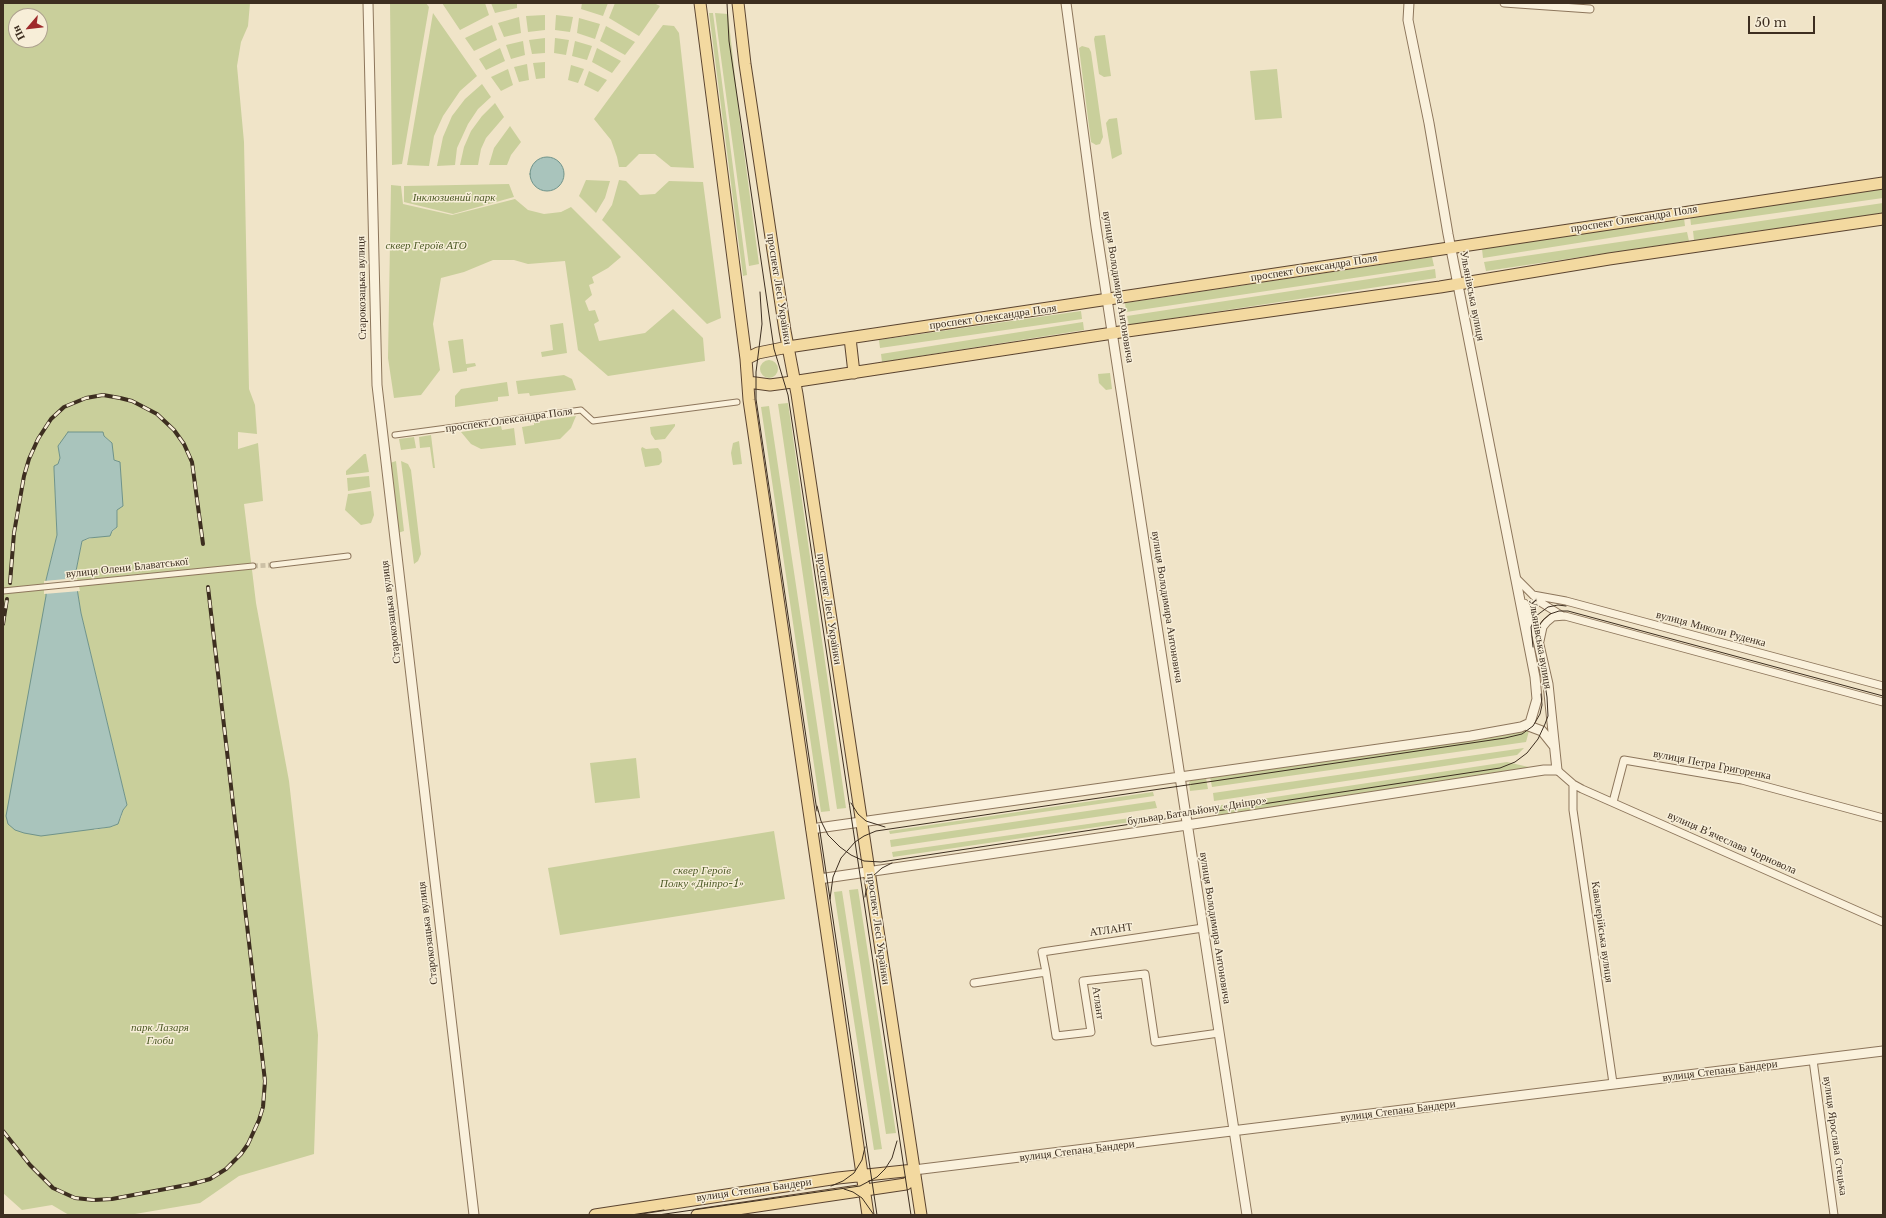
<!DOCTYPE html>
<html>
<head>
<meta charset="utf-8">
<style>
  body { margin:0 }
  #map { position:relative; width:1886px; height:1218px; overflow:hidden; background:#f0e4c8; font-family:"Libre Baskerville",serif }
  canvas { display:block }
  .frame { position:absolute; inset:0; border:4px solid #3d2e20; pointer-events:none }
  .north { position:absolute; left:8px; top:8px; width:40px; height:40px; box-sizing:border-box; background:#f7eed8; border:1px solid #ada18e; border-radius:50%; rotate:242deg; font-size:11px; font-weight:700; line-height:16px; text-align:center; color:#3d2e20 }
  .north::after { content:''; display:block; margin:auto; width:14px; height:18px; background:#9e2a2b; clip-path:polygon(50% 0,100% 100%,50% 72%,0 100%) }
  .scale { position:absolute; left:1748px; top:16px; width:67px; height:18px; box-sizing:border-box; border:2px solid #3d2e20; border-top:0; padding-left:5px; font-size:12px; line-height:14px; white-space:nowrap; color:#3d2e20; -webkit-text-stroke:3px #f7eed8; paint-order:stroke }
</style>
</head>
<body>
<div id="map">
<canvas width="1886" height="1218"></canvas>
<div class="frame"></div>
<div class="north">Пн</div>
<div class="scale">50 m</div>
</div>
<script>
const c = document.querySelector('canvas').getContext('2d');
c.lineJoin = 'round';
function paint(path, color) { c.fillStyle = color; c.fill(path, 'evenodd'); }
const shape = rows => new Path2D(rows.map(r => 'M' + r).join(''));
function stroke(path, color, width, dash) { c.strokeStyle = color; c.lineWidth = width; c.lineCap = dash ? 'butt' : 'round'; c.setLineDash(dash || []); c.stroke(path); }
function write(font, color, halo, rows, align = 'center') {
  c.font = font + ' "Libre Baskerville",serif'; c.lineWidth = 3; c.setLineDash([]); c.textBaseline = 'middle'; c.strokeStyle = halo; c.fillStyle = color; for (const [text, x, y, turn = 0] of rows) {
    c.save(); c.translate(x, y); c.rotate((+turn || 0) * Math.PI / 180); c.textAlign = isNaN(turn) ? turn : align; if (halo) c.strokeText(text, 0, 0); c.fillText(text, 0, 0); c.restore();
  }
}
paint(shape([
  [4,3,250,3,248,26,241,42,237,66,244,142,249,389,255,405,257,434,238,432,238,449,258,443,263,501,244,504,256,603,289,781,318,1035,314,1154,239,1176,200,1203,129,1215,69,1215,52,1205,22,1210,3,1193],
  [16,16,40,16,40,40,16,40],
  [104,436,110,441,114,460,118,461,117,527,112,532,82,541,75,576,81,613,127,805,123,810,121,818,114,826,94,830,46,596,46,580,57,535,54,469,58,464,60,458,58,446,64,440],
  [390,3,426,3,429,7,402,164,392,165],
  [442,3,485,3,489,15,460,30],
  [491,3,517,3,517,8,495,13],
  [582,3,608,3,603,16,581,9],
  [615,3,654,3,660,6,639,36,609,18],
  [433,13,477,76,460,91,443,116,434,136,429,166,407,165],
  [709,13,713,13,747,275,743,276],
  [715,13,728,14,740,122,759,264,749,266],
  [545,15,545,30,528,32,526,16],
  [556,15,573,17,570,32,555,30],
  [519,17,521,33,504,37,498,23],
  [579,18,600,24,595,39,577,33],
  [492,25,497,40,474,51,465,38],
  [663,25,674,26,679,33,694,168,671,167,655,154,639,154,626,167,619,167,617,157,611,140,594,119],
  [606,26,635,42,625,55,600,41],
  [1105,35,1111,76,1104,77,1099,74,1094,39,1095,36],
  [545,38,545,53,532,54,529,40],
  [555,38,569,40,566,55,554,53],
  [523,41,525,55,511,59,506,45],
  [575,41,592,46,587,60,572,56],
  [1082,46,1089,48,1091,52,1103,137,1100,144,1096,145,1091,142,1079,48],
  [500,48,505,61,486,70,479,59],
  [597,48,621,61,612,73,592,62],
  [545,62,545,78,536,79,533,63],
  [527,64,529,80,519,82,514,67],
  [571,65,584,69,578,83,568,80],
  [508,69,513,85,501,91,491,77],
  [1277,69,1282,118,1255,120,1250,71],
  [589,71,607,80,598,92,584,85],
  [482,84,491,97,478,109,468,124,457,148,455,165,437,166,443,137,452,116,465,99],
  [495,103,504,117,486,138,481,149,478,165,460,165,464,147,471,131,482,116],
  [1117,118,1122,154,1112,159,1106,123,1109,119],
  [510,126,521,142,511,155,507,165,489,165,494,148],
  [586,180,610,181,605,198,596,213,579,196],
  [619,180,626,181,640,195,655,194,669,181,703,182,721,318,707,324,602,220,612,205],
  [509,184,514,197,453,214,404,202,404,186],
  [391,185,401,186,403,204,452,215,515,199,528,210,544,214,561,212,571,207,621,257,608,268,592,277,594,283,589,285,592,295,585,301,589,311,595,310,599,321,594,324,599,341,645,333,673,309,703,338,705,361,608,376,578,350,565,261,528,264,514,260,493,260,464,272,441,278,433,324,440,370,421,395,394,398,388,358],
  [1883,189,1883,198,1691,225,1690,216],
  [1883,203,1883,213,1694,240,1693,231],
  [1684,218,1685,226,1483,258,1482,249],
  [1687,232,1689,241,1486,271,1484,262],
  [1432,257,1434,266,1126,312,1125,303],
  [1435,269,1436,278,1129,325,1127,316],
  [1081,311,1082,319,880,348,879,340],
  [1083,322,1084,330,882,362,881,354],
  [563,323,567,353,542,357,541,352,553,350,550,325],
  [463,339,466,364,475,363,476,366,467,368,467,371,453,373,448,341],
  '760 369a9 9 0 1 1 18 0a9 9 0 1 1-18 0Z',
  [1110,373,1112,389,1106,390,1099,383,1098,374],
  [564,375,572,379,576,390,530,396,529,393,518,394,516,381],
  [507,382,509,396,498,397,498,401,455,407,455,396,461,389],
  [788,403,846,808,837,809,778,404],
  [769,406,830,811,821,812,761,407],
  [576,416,571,428,560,439,525,444,522,427,534,425,534,422],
  [675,424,675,426,665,439,655,440,651,434,650,427],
  [501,426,502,430,514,428,516,445,481,449,471,444,461,432],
  [431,435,435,468,433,468,430,447,420,448,419,437],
  [414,437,416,448,401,450,399,439],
  [739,441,742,464,733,465,731,453,733,443],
  [642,447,646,449,658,448,661,452,662,462,659,465,645,467,641,449],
  [364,454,366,454,369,472,346,475,346,471],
  [396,461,404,531,398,533,390,463],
  [401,461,408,464,411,470,421,554,418,561,414,564],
  [369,476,370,487,348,491,347,478],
  [371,491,374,515,371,523,361,525,345,510,348,494],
  [1529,731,1526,742,1212,787,1210,777],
  [1524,748,1517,755,1214,801,1213,793],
  [636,758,640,798,595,803,590,763],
  [1507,762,1533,768,1217,816,1215,806],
  [1206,778,1208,789,1190,791,1189,783,1190,781],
  [1153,792,1154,796,890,834,889,831],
  [1155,801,1157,808,891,847,890,840],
  [1158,814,1158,818,893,857,892,852],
  [774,831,785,899,560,935,548,868],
  [858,889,896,1133,886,1134,849,890],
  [842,891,882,1149,874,1150,834,892]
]), '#c9cf9b');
const water = shape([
  '530 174a17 17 0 1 1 34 0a17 17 0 1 1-34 0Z',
  [68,432,103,432,104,436,112,443,114,460,120,462,123,506,117,510,117,527,112,531,110,536,89,538,82,541,75,576,81,613,127,805,123,810,118,824,110,827,41,836,24,833,15,830,8,824,6,816,46,596,46,580,57,535,54,469,54,466,58,464,60,458,58,446,68,432]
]);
paint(water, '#a9c4bc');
stroke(water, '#6f938a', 1);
paint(shape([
  [77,578,80,591,44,594,44,581]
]), '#f0e4c8');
stroke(shape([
  [253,566,273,565]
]), '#ccc0a6', 5, [5, 2.5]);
const pedestrian = shape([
  [395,435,581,410,593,421,737,402],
  [273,565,348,556],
  [3,591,253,566]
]);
const minor = shape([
  [1504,3,1590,9],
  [1516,578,1540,602,1561,615],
  [1533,595,1566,601,1883,686],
  [1540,641,1543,627,1547,622,1553,617,1565,616,1883,702],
  [1557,770,1573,784,1582,789,1883,922],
  [1573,784,1573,810,1613,1083],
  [1613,802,1624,760,1742,780,1883,818],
  [1046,972,1042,952,1203,928],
  [1038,973,974,983,1046,972,1056,1036,1091,1032,1083,981,1145,974,1155,1042,1219,1033],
  [1813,1060,1834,1215]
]);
const tertiary = shape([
  [368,3,377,385,474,1215],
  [1066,3,1096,227,1247,1215],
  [1526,725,1542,731,1554,746],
  [811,829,1471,736,1521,727,1530,723,1537,699,1535,677,1448,234,1429,123,1408,20,1409,3],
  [819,879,1187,825,1544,770,1557,770,1548,684,1537,636,1524,604],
  [914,1170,1883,1051]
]);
const primary = shape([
  [700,3,746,359,749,400,868,1215],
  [738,3,745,64,785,331,797,394,921,1215],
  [850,338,854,373],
  [746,359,758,353,788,347,1883,183],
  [748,382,770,385,785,383,1113,333,1440,287,1609,259,1883,219],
  [595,1215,838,1178,914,1170],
  [697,1215,906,1184,910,1181,914,1171]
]);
stroke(pedestrian, '#8d765c', 7);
stroke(minor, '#8d765c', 9);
stroke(tertiary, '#8d765c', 11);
stroke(primary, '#5b4430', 13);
stroke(pedestrian, '#faf1dc', 5);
stroke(minor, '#faf1dc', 7);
stroke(tertiary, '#faf1dc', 9);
stroke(primary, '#f3d9a0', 11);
stroke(shape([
  [727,3,729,41,774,349,788,395,911,1215],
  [760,292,762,324,756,372,756,399,817,811],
  [1533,647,1531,627,1536,616,1548,607,1558,605,1566,606],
  [851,803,858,814,866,821,885,827],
  [817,806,821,821,828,835,840,847,851,855,864,861,881,862,1500,768,1515,762,1527,753,1538,739,1545,724,1548,716,1547,697,1537,636,1540,624,1543,620,1550,614,1559,611,1568,611,1883,696],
  [819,825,877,1215],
  [865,897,866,891,873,876,882,868,892,863],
  [830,899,833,877,841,858,855,842,864,836,876,831,1505,738,1522,734,1533,726,1540,714,1542,705,1541,694],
  [831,1186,843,1181,854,1173,862,1160,865,1147],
  [844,1189,853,1192,862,1198,874,1215],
  [631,1215,664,1210],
  [658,1215,860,1186,877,1177,885,1169,892,1158,897,1141]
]), '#3d2e20', 1);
const rail = shape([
  [10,583,14,533,24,476,29,459,38,439,51,419,64,407,86,398,103,395,120,398,132,401,157,414,174,430,184,444,192,462,203,544],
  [3,624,7,599],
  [3,1131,30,1165,53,1188,75,1198,94,1200,112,1199,192,1184,210,1179,226,1169,241,1154,248,1144,259,1120,263,1107,265,1081,208,587]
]);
stroke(rail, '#3d2e20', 4);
stroke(rail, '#f7eed8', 2.5, [8]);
write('italic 11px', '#4d5a26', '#f7eed8', [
  ["Інклюзивний парк",454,198],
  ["сквер Героїв АТО",426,246],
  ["сквер Героїв",702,871],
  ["Полку «Дніпро-1»",702,884],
  ["парк Лазаря",160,1028],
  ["Глоби",160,1041]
]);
write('11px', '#3d2e20', '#f7eed8', [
  ["проспект Олександра Поля",1634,219,-9],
  ["проспект Олександра Поля",1314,268,-9],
  ["вулиця Володимира Антоновича",1118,287,81],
  ["Старокозацька вулиця",362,288,-91],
  ["проспект Лесі Українки",779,289,81],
  ["Ульянівська вулиця",1472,296,79],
  ["проспект Олександра Поля",993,317,-8],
  ["проспект Олександра Поля",509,420,-8],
  ["вулиця Олени Блаватської",127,568,-6],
  ["вулиця Володимира Антоновича",1167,607,81],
  ["проспект Лесі Українки",829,609,81],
  ["Старокозацька вулиця",391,612,-97],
  ["вулиця Миколи Руденка",1711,629,15],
  ["Ульянівська вулиця",1540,644,80],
  ["вулиця Петра Григоренка",1712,765,11],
  ["бульвар Батальйону «Дніпро»",1197,811,-9],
  ["вулиця В'ячеслава Чорновола",1732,843,24],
  ["вулиця Володимира Антоновича",1215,928,81],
  ["проспект Лесі Українки",878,929,82],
  ["АТЛАНТ",1111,930,-8],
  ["Кавалерійська вулиця",1602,932,82],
  ["Старокозацька вулиця",428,933,-97],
  ["Атлант",1098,1003,82],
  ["вулиця Степана Бандери",1720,1071,-7],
  ["вулиця Степана Бандери",1398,1111,-7],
  ["вулиця Ярослава Стецька",1835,1136,82],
  ["вулиця Степана Бандери",1077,1151,-7],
  ["вулиця Степана Бандери",754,1190,-8]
]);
</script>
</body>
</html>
